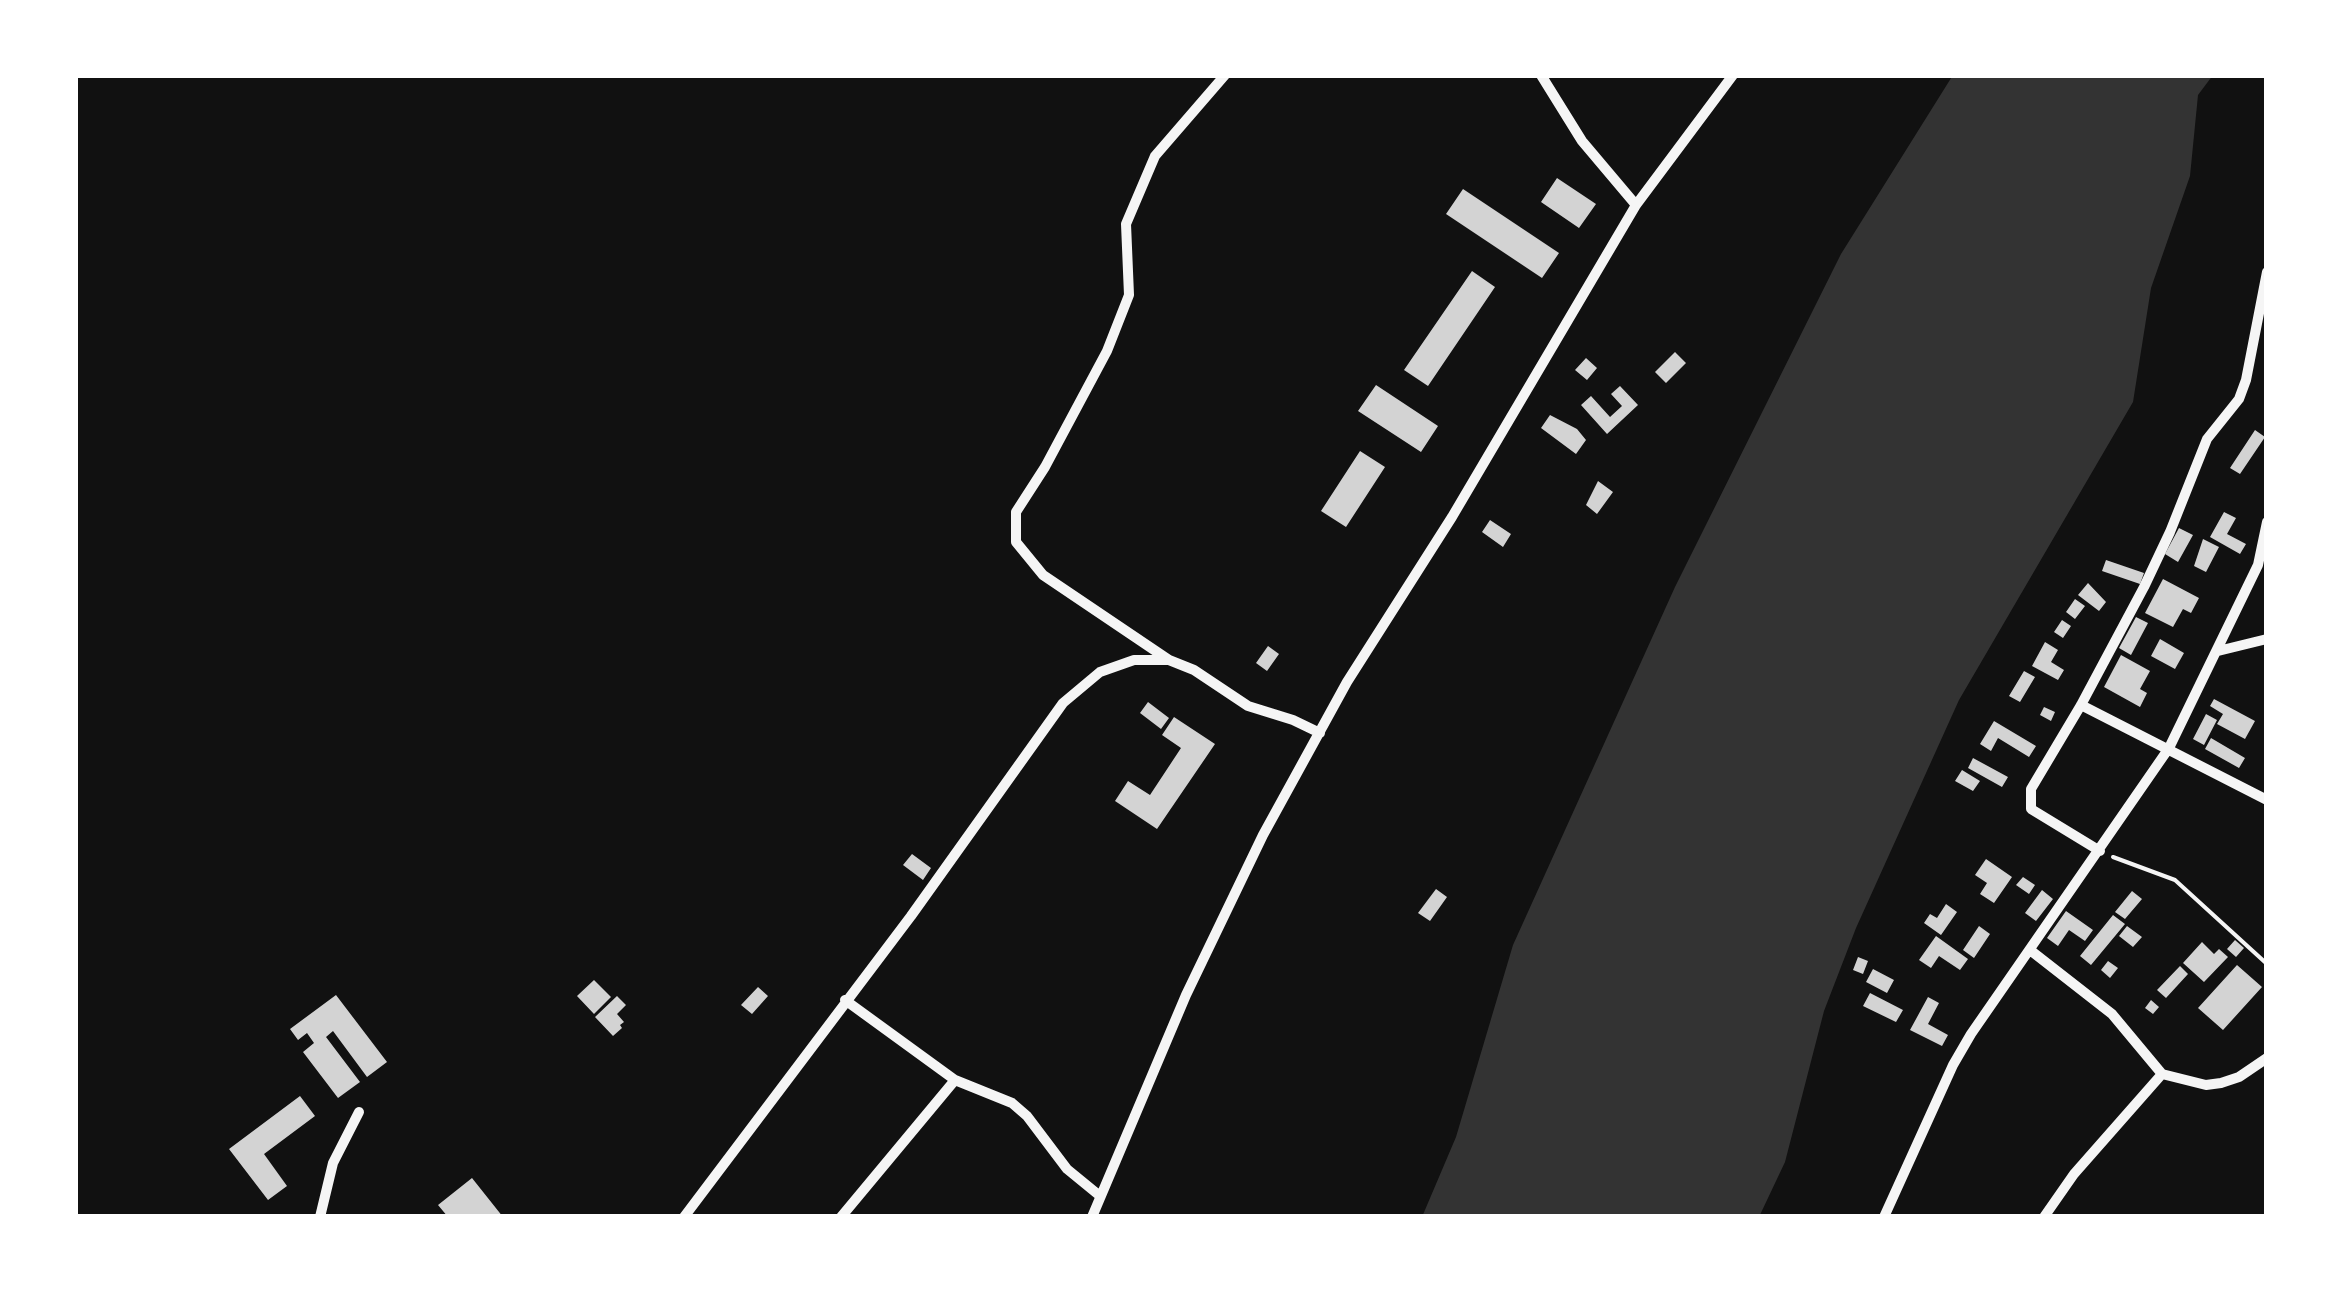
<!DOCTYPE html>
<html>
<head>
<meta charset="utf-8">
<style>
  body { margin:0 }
  #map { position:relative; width:2342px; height:1292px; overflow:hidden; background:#111; font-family:"Public Sans",sans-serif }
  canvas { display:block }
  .frame { position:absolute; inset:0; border:78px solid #fff; pointer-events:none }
</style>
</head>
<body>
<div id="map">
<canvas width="2342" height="1292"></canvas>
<div class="frame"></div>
</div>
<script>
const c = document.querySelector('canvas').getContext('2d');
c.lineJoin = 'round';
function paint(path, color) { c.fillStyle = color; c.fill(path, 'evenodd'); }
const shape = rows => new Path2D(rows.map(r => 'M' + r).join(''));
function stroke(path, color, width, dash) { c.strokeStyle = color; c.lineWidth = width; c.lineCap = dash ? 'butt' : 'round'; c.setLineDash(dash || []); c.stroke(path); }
paint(shape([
  [1953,75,2213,75,2198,95,2190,176,2151,288,2133,402,1959,700,1856,928,1824,1011,1785,1162,1759,1217,1422,1217,1456,1137,1513,945,1675,587,1841,254]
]), '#333');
paint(shape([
  [1557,178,1596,204,1579,228,1541,202],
  [1463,189,1559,253,1542,278,1446,214],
  [1472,271,1495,287,1428,386,1404,370],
  [1675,352,1686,363,1666,383,1655,372],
  [1586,358,1597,368,1587,380,1575,370],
  [1376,385,1438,426,1421,452,1358,411],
  [1620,386,1638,405,1607,434,1581,405,1591,396,1610,417,1622,406,1611,394],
  [1550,415,1577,429,1586,440,1576,454,1541,428],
  [2255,430,2265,437,2240,474,2230,468],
  [1360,451,1385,467,1346,527,1321,511],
  [1598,481,1613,492,1597,514,1586,505],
  [2224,512,2236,518,2227,534,2246,544,2240,554,2210,537],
  [1490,520,1511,534,1503,547,1482,532],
  [2179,528,2193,535,2178,562,2165,554],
  [2203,539,2219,547,2206,572,2194,566],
  [2106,560,2144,573,2140,584,2102,571],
  [2163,579,2199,598,2191,613,2183,609,2173,627,2145,613],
  [2088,583,2106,602,2099,611,2078,595],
  [2075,599,2085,606,2075,619,2066,612],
  [2136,617,2148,623,2131,655,2119,648],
  [2062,620,2071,626,2063,638,2054,632],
  [2160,639,2184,653,2175,669,2151,656],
  [2045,642,2058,650,2051,662,2064,670,2058,680,2032,666],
  [1268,646,1279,654,1267,671,1256,663],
  [2121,655,2150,671,2140,689,2147,693,2140,707,2104,687],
  [2024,671,2035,677,2020,702,2009,696],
  [2214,699,2255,721,2245,739,2217,724,2223,714,2210,706],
  [1148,702,1169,718,1161,729,1140,713],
  [2044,707,2055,712,2051,721,2040,715],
  [2206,714,2217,720,2204,745,2193,739],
  [1174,717,1215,744,1157,829,1115,801,1128,781,1150,795,1181,748,1162,735],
  [1994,721,2036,746,2029,757,1998,738,1991,751,1980,744],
  [2211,738,2245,758,2239,768,2205,749],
  [1973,758,2008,777,2002,787,1968,768],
  [1962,770,1980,781,1973,791,1955,781],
  [912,854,931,868,923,880,903,865],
  [1986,859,2012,877,1994,903,1980,894,1987,883,1975,875],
  [2023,877,2035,885,2029,894,2016,885],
  [1436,889,1447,897,1430,921,1418,913],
  [2042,890,2053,899,2036,921,2025,913],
  [2132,891,2142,899,2125,919,2115,912],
  [1946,904,1957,912,1941,935,1924,923,1930,914,1937,918],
  [2066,911,2093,930,2085,941,2069,930,2058,946,2047,938],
  [2113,915,2125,924,2091,965,2080,956],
  [1979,926,1990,934,1974,958,1963,950],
  [2127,926,2142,937,2133,947,2119,936],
  [1936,936,1968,959,1960,970,1939,956,1931,968,1919,960],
  [2235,940,2244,948,2236,957,2227,949],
  [2202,942,2214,954,2219,949,2228,957,2204,982,2183,963],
  [1858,957,1868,961,1863,974,1853,970],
  [2108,961,2118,968,2110,978,2101,970],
  [2237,965,2262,987,2223,1030,2198,1008],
  [2180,966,2188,974,2166,998,2157,990],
  [1873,969,1894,980,1887,993,1866,982],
  [594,980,611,997,594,1014,577,996],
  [758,987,768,996,752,1014,741,1005],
  [1870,993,1903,1010,1896,1022,1863,1006],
  [336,995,387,1062,367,1077,333,1031,326,1037,360,1082,338,1098,303,1052,314,1043,307,1033,298,1040,290,1029],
  [617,996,626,1005,617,1014,624,1022,620,1025,622,1028,613,1036,595,1017],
  [1928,997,1939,1003,1928,1024,1948,1035,1942,1046,1910,1030],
  [2151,1000,2159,1007,2153,1014,2145,1008],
  [300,1096,315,1116,264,1154,287,1186,268,1200,229,1149],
  [472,1178,503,1217,448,1217,438,1205]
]), '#d3d3d3');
stroke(shape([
  [2113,857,2175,880,2267,964]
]), '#f5f5f5', 4);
stroke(shape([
  [1541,75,1582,141,1636,205],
  [2218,651,2267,639],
  [1169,660,1043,575,1016,542,1016,512,1045,467,1107,351,1129,295,1126,224,1155,156,1225,75],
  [2081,705,2267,800],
  [2100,851,2031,809,2031,789,2081,705,2144,587,2170,532,2207,439,2239,399,2246,380,2267,272],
  [2030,950,2112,1014,2162,1074,2206,1085,2221,1083,2239,1077,2267,1058],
  [845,1000,955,1080,1012,1103,1027,1116,1067,1169,1100,1196],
  [320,1217,333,1163,359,1112],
  [684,1217,911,916,1063,703,1100,672,1134,660,1169,660,1194,670,1248,706,1293,720,1320,733],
  [841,1217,955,1080],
  [1092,1217,1186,995,1263,835,1347,682,1452,517,1636,205,1733,75],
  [1884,1217,1953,1065,1971,1034,2169,748,2258,565,2267,522],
  [2044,1217,2074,1174,2162,1074]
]), '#f5f5f5', 10);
</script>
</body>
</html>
